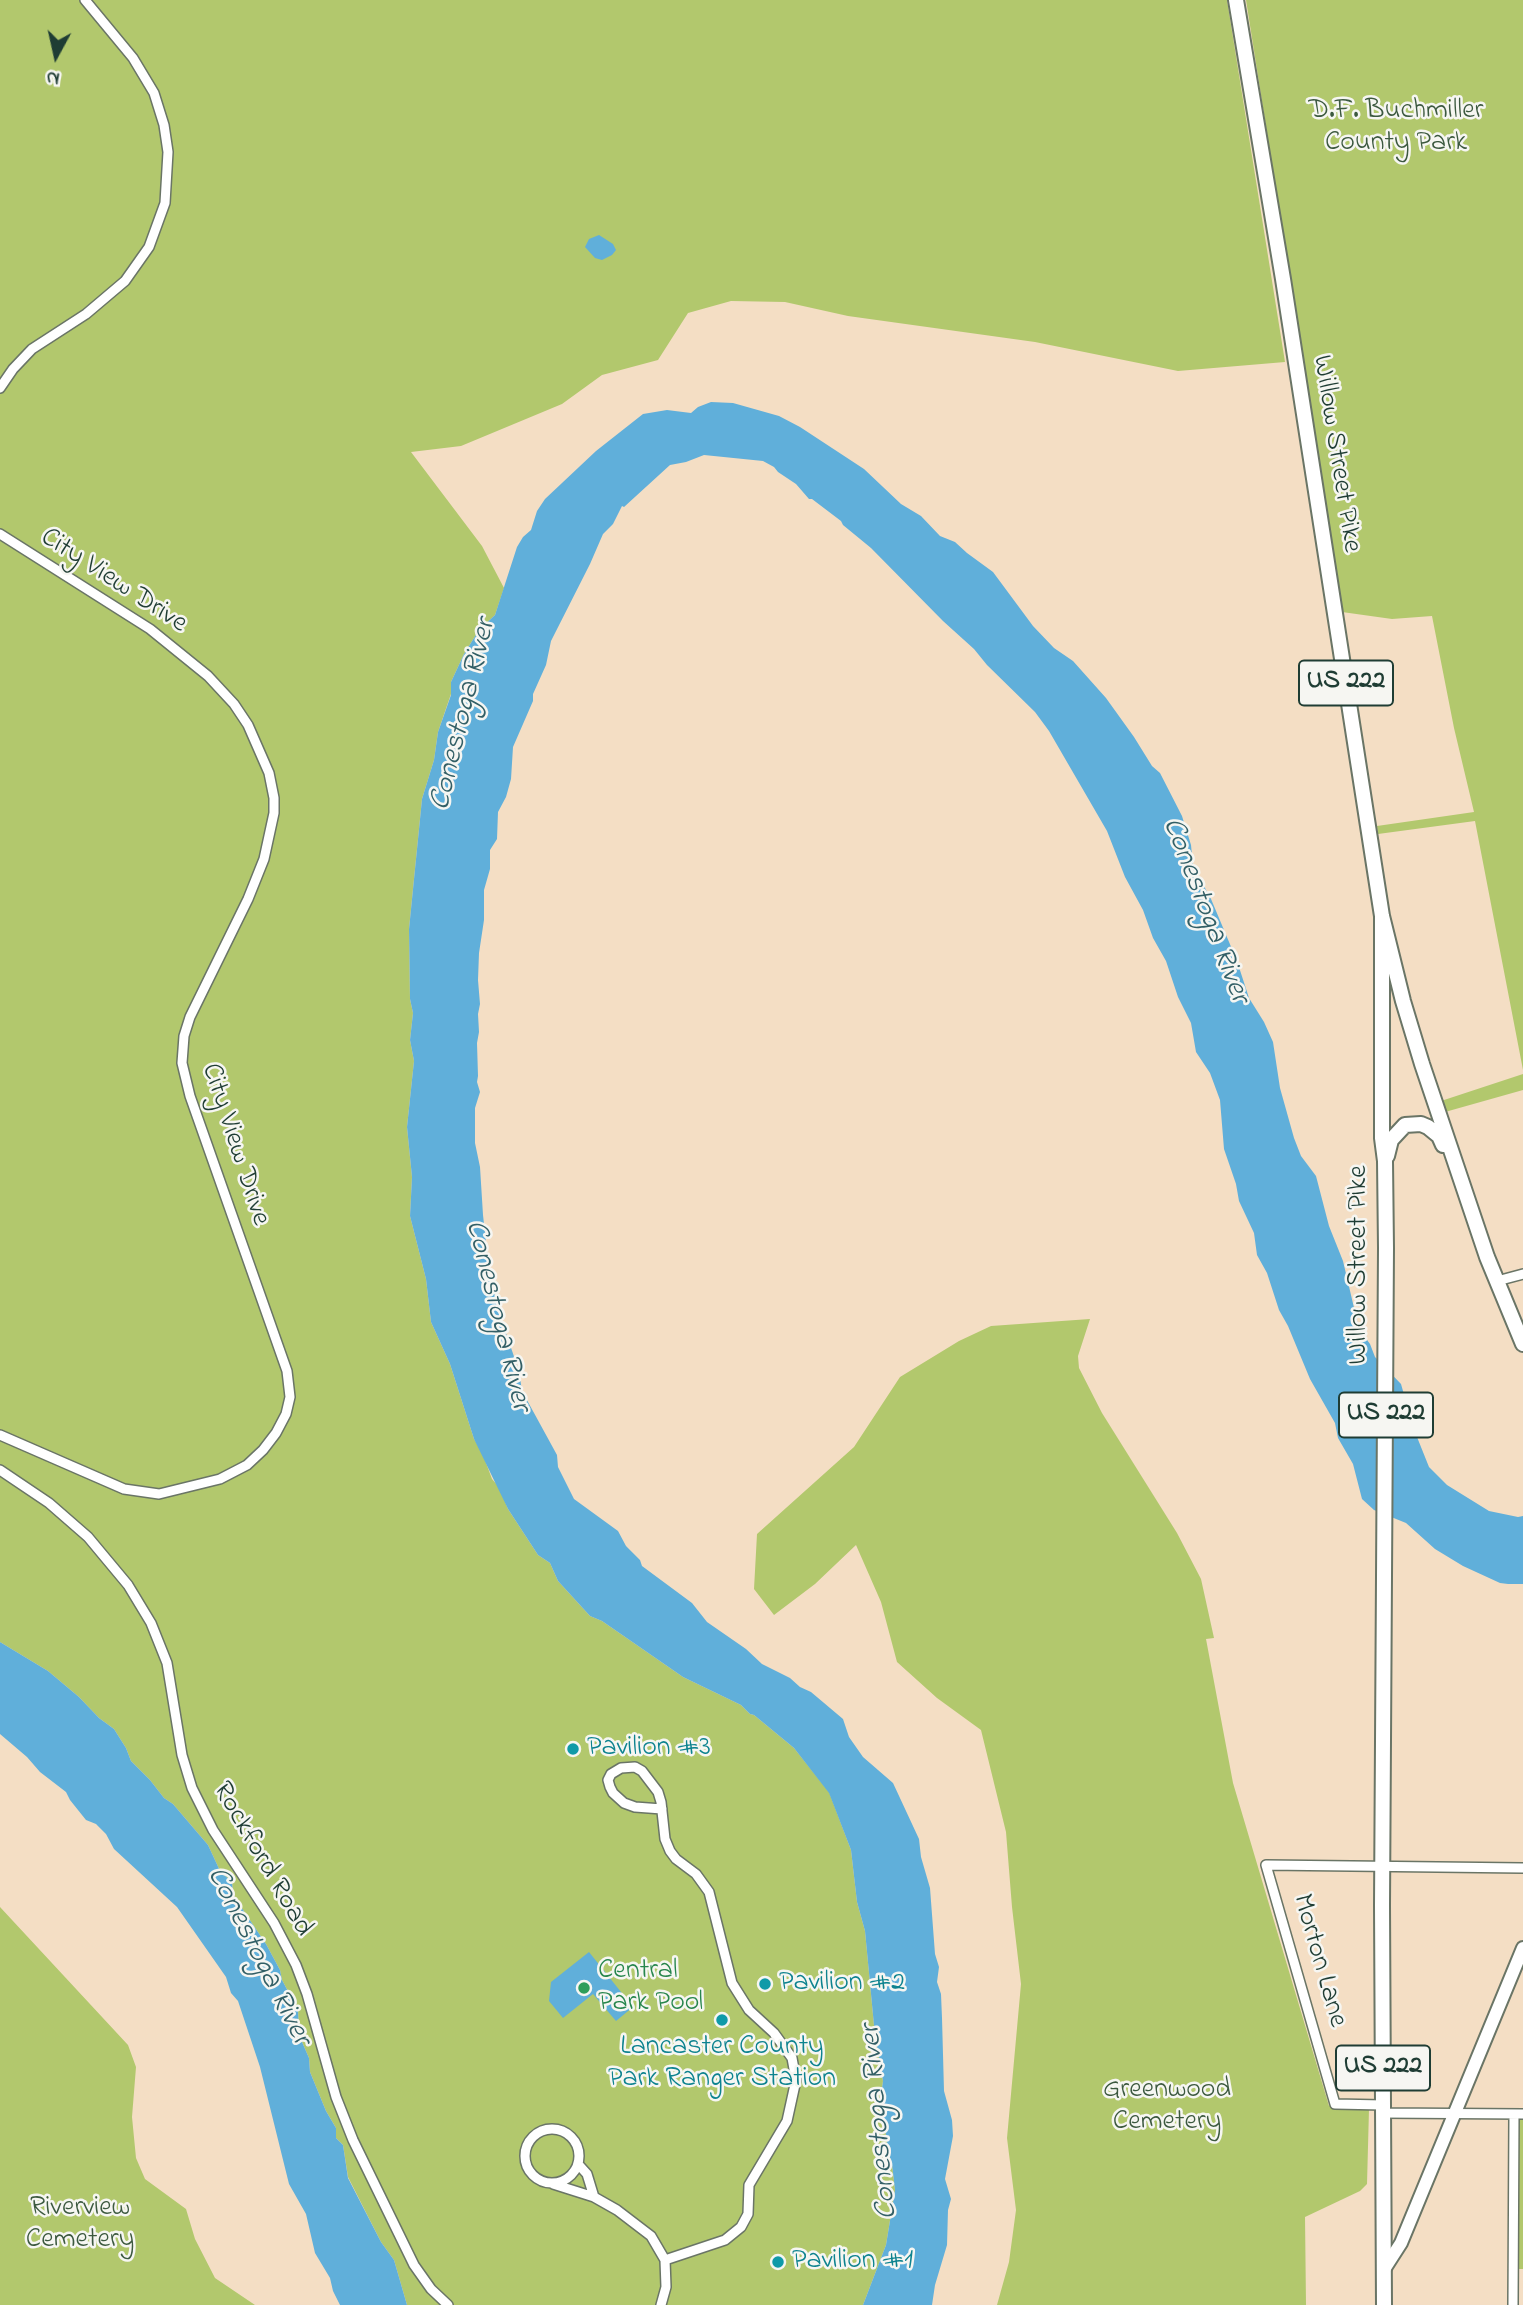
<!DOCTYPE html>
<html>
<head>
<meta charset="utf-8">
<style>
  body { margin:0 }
  #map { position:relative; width:1523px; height:2305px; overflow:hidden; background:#f4dec4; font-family:"Indie Flower",sans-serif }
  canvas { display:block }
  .north { position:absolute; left:21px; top:21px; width:70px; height:70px; -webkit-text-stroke:5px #f6f6f2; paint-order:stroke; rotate:188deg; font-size:19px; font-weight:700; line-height:28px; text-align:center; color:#1f3d34 }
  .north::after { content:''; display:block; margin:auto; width:24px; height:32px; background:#1f3d34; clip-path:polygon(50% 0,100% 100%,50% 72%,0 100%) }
</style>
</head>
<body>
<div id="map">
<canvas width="1523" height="2305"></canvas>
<div class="north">N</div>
</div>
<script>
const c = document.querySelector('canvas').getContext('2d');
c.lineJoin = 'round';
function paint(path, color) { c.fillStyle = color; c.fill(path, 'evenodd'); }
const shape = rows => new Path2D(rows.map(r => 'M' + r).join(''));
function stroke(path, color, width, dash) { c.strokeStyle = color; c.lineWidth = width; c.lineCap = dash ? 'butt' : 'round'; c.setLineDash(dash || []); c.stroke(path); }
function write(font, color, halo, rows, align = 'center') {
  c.font = font + ' "Indie Flower",sans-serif'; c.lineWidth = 5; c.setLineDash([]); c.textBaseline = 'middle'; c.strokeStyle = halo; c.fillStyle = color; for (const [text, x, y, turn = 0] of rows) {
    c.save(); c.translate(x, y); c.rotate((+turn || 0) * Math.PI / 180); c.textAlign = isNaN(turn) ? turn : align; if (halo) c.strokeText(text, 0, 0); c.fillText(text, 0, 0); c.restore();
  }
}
paint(shape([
  [0,0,1227,0,1285,362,1178,371,1035,342,848,316,785,302,731,301,688,313,658,360,602,375,562,404,461,446,411,452,482,546,504,588,495,615,479,630,464,654,451,682,451,694,438,732,434,760,422,799,409,929,410,999,413,1013,410,1040,414,1061,407,1127,412,1177,410,1216,426,1279,431,1322,450,1364,474,1439,482,1452,492,1479,499,1487,508,1509,538,1555,550,1563,558,1581,590,1616,602,1621,683,1677,741,1705,750,1714,754,1715,794,1748,829,1792,851,1850,857,1902,865,1931,875,2036,883,2081,881,2096,888,2151,892,2164,895,2190,886,2245,863,2305,407,2305,394,2260,381,2242,348,2177,343,2145,336,2138,336,2128,326,2111,310,2072,309,2058,299,2035,298,2010,282,1980,280,1970,266,1944,233,1895,232,1881,221,1873,208,1845,173,1804,164,1798,150,1780,131,1761,126,1748,114,1729,99,1718,79,1697,48,1671,0,1642],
  [1246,0,1523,0,1523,1070,1475,821,1378,834,1377,826,1474,812,1454,728,1432,616,1392,619,1342,612,1310,423,1287,260],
  [1523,1074,1523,1090,1445,1112,1441,1101],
  [1090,1319,1078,1356,1079,1368,1102,1413,1177,1533,1201,1579,1214,1638,1206,1639,1233,1783,1329,2106,1369,2109,1367,2184,1360,2191,1305,2217,1306,2305,997,2305,1009,2262,1016,2210,1007,2138,1021,1984,1012,1907,1006,1832,981,1730,937,1698,897,1662,881,1602,856,1545,815,1584,774,1615,754,1589,757,1534,854,1447,900,1377,959,1341,991,1326],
  [0,1907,128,2045,136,2067,132,2117,136,2158,145,2179,186,2209,195,2239,215,2278,255,2305,0,2305],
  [1516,2120,1523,2120,1523,2269,1515,2269]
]), '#b2c86d');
paint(shape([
  [599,235,613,244,616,250,612,255,602,260,595,258,585,247,589,239],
  [711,402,733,403,779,416,800,427,864,469,901,504,921,516,940,536,955,542,967,553,993,572,1033,626,1054,648,1073,661,1106,698,1134,737,1152,766,1160,773,1182,816,1191,845,1193,866,1211,899,1237,961,1249,998,1264,1022,1273,1042,1280,1088,1294,1138,1301,1156,1316,1176,1329,1226,1343,1261,1359,1329,1370,1344,1375,1357,1401,1384,1405,1398,1408,1428,1417,1437,1429,1467,1447,1485,1489,1511,1518,1517,1523,1516,1523,1584,1508,1584,1500,1583,1463,1566,1435,1549,1406,1523,1374,1510,1362,1499,1353,1464,1338,1438,1335,1423,1310,1379,1288,1326,1279,1310,1267,1273,1257,1255,1254,1233,1239,1201,1236,1184,1224,1149,1220,1100,1210,1073,1196,1052,1191,1023,1178,997,1166,961,1153,938,1143,910,1125,877,1107,831,1049,731,1035,712,987,665,974,649,943,621,871,548,843,525,841,521,812,499,809,499,796,484,778,472,774,467,763,461,704,455,686,462,670,465,624,507,622,506,613,524,603,534,590,564,551,641,546,665,533,694,533,701,513,747,511,779,506,797,498,812,497,839,490,850,490,869,484,890,484,920,479,953,478,980,480,1004,478,1014,479,1032,477,1043,478,1076,477,1082,480,1092,475,1108,475,1143,480,1167,483,1215,489,1268,498,1310,519,1371,522,1391,557,1455,558,1467,574,1499,618,1531,626,1546,640,1560,642,1566,692,1603,707,1622,746,1649,762,1664,790,1678,800,1687,811,1692,843,1719,849,1737,863,1757,893,1783,919,1839,921,1857,930,1888,935,1954,939,1967,937,1982,941,1994,942,2018,944,2091,952,2120,953,2136,945,2179,951,2199,948,2210,947,2245,935,2285,932,2305,863,2305,886,2245,895,2190,892,2164,888,2151,881,2096,883,2081,875,2036,865,1931,857,1902,851,1850,829,1793,794,1748,754,1715,750,1714,741,1705,683,1677,602,1621,590,1616,558,1581,550,1563,538,1555,508,1509,474,1439,450,1364,431,1322,426,1279,410,1216,412,1177,407,1127,414,1061,410,1040,413,1013,410,999,409,929,422,799,434,760,438,732,451,695,451,682,464,654,479,630,495,615,517,547,523,537,531,530,537,511,545,499,596,451,643,414,667,410,691,413,698,407],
  [0,1642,48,1671,79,1697,99,1718,114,1729,126,1748,131,1761,150,1780,164,1798,173,1804,208,1845,221,1873,232,1881,233,1895,266,1944,280,1970,282,1980,298,2010,299,2035,309,2058,310,2072,326,2111,336,2128,336,2138,343,2145,348,2178,381,2242,394,2260,407,2305,340,2305,333,2291,330,2278,315,2253,306,2214,289,2184,260,2067,238,2001,231,1993,226,1977,177,1907,114,1849,106,1834,96,1824,86,1820,70,1800,66,1792,40,1772,27,1757,0,1734],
  [589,1952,633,2007,616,2021,593,1994,563,2018,549,2001,551,1982]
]), '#60afda');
const minor = shape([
  [0,388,13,369,32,349,86,314,125,281,149,247,165,203,168,152,164,125,154,93,133,58,85,0],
  [0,534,150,629,208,676,234,704,248,725,269,773,274,798,274,813,264,859,248,899,190,1017,184,1036,182,1063,190,1096,287,1371,290,1397,286,1414,276,1433,263,1450,247,1465,220,1479,159,1494,124,1489,0,1435],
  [1497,1281,1523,1274],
  [0,1470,49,1503,88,1537,128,1585,151,1623,167,1663,182,1755,192,1788,213,1830,274,1923,296,1965,307,1994,336,2097,353,2140,414,2265,431,2289,448,2305],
  [662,1809,635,1807,624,1803,613,1793,610,1787,608,1780,611,1774,621,1768,635,1767,642,1771,658,1792,661,1802,665,1839,670,1851,676,1859,696,1874,709,1892,732,1983,749,2010,774,2033,792,2058,796,2080,787,2121,749,2185,748,2214,741,2227,725,2240,665,2260],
  [1383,2105,1335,2104,1266,1865,1523,1868],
  [1383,2113,1523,2114],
  '525 2156a27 27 0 1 1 54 0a27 27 0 1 1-54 0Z',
  [578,2164,587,2174,594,2197],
  [553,2184,594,2197,617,2210,651,2236,665,2260,666,2287,661,2305],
  [1513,2305,1514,2114]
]);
const major = shape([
  [1383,2271,1401,2243,1523,1948]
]);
const highway = shape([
  [1236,0,1283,279,1382,916,1403,1001,1422,1064,1487,1257,1523,1344],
  [1382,916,1382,1138,1385,1161,1386,1248,1382,1905,1384,2305],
  [1387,1156,1391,1140,1405,1125,1421,1124,1428,1127,1439,1136,1443,1145]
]);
stroke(minor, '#6a7566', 12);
stroke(major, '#6a7566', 16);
stroke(highway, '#6a7566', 18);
stroke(minor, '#fff', 9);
stroke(major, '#fff', 12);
stroke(highway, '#fff', 14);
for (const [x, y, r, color] of [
  [573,1749,7,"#0f9aa8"],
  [765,1984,7,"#0f9aa8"],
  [584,1988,7,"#2e9e5b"],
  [722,2020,7,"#0f9aa8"],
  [778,2262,7,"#0f9aa8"]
]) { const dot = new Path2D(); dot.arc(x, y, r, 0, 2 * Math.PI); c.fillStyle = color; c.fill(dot); stroke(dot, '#f6f6f2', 2.5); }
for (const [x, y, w] of [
  [1346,683,94],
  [1386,1415,94],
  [1383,2068,94]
]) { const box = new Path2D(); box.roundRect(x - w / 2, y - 22.5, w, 45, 5); c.fillStyle = '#f6f6f2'; c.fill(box); stroke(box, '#1f3d34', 2); }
write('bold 26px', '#1f3d34', null, [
  ["US 222",1346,683],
  ["US 222",1386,1415],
  ["US 222",1383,2068]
]);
write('28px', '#3c593f', '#f6f6f2', [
  ["D.F. Buchmiller",1396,112],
  ["County Park",1396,144],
  ["Greenwood",1167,2091],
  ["Cemetery",1167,2123],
  ["Riverview",80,2209],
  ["Cemetery",80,2241]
]);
write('28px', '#1f3d34', '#f6f6f2', [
  ["Willow Street Pike",1335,454,81],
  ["City View Drive",113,582,33],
  ["City View Drive",234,1145,72],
  ["Willow Street Pike",1360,1265,-90],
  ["Rockford Road",261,1860,60],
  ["Morton Lane",1318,1961,74]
]);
write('28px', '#0d838f', '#f6f6f2', [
  ["Pavilion #3",587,1749],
  ["Pavilion #2",779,1984],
  ["Lancaster County",722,2048,"center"],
  ["Park Ranger Station",722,2080,"center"],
  ["Pavilion #1",792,2262]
], 'left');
write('28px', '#27864d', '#f6f6f2', [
  ["Central",598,1972],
  ["Park Pool",598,2004]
], 'left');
write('italic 30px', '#325f66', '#f6f6f2', [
  ["Conestoga River",465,715,-76],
  ["Conestoga River",1204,911,69],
  ["Conestoga River",496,1316,76],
  ["Conestoga River",257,1957,63],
  ["Conestoga River",881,2122,-95]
]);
</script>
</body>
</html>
